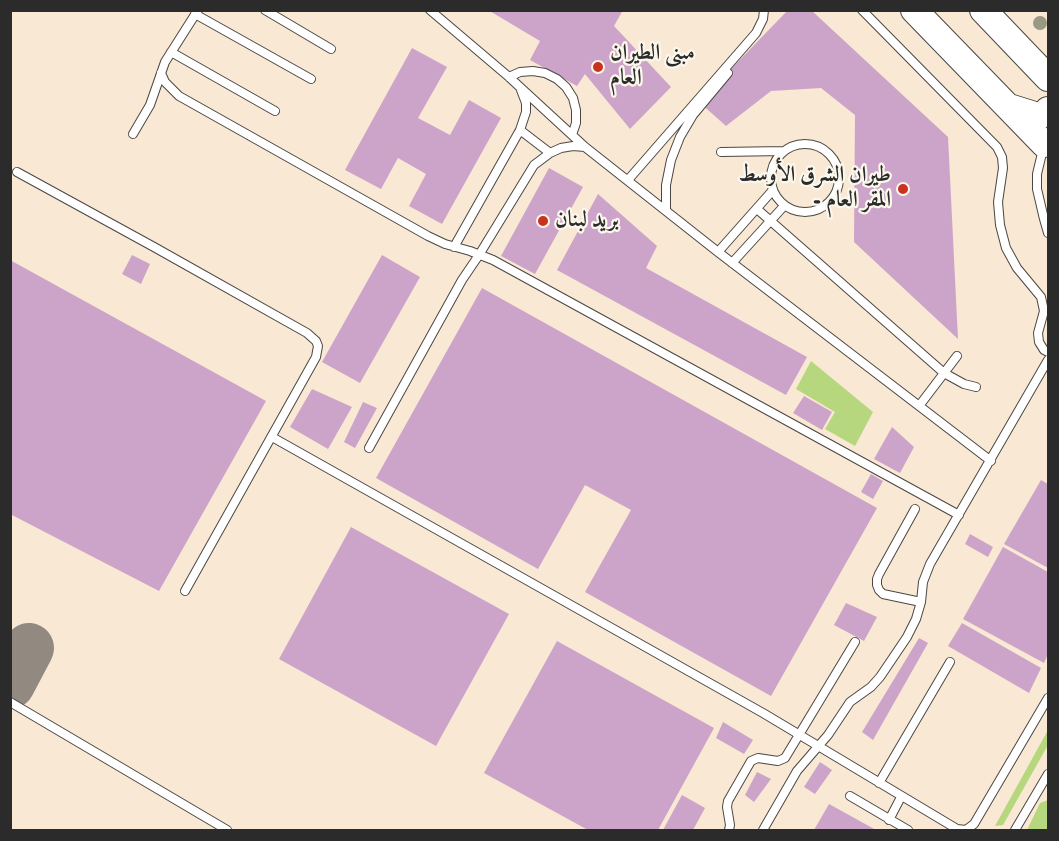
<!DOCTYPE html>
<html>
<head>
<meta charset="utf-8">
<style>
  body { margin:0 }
  #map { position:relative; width:1059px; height:841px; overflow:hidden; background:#f8e8d4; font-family:"IM FELL DW Pica",serif }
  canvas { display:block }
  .frame { position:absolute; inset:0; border:12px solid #2b2b2b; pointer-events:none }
</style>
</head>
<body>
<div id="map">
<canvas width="1059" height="841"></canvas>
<div class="frame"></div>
</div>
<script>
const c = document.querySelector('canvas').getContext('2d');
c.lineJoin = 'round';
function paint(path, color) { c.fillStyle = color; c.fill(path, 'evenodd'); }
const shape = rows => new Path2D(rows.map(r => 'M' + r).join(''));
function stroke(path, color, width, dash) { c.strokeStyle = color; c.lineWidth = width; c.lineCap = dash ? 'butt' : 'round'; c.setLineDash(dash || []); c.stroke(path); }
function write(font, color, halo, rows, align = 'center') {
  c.font = font + ' "IM FELL DW Pica",Amiri,serif'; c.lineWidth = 4.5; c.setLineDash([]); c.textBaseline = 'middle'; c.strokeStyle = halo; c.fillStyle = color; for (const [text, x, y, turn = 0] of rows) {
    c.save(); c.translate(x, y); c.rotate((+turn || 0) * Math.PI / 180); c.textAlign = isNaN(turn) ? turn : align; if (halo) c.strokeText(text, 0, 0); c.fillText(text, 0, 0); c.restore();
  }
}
paint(shape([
  [811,361,873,412,855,446,825,429,835,412,796,389],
  [1048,730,1048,745,1003,825,995,826],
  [1048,800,1048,830,1027,830,1040,803]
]), '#b6d77e');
stroke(shape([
  [10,684,29,648]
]), '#928a80', 50);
paint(shape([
  [488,10,623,10,614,26,671,87,630,129,585,74,577,86,530,60,540,41],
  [788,10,811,10,948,137,958,339,854,242,855,115,821,88,771,91,726,126,699,102],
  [412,48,447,67,418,118,450,135,469,100,501,118,442,224,409,206,426,174,398,158,381,189,345,170],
  [549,168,583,187,535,274,501,256],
  [598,194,657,246,646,268,807,357,786,395,557,270],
  [132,255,150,264,141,284,122,274],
  [382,255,420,277,360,383,322,362],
  [10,260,266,401,159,591,10,514],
  [482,288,877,508,771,696,585,592,631,510,585,485,538,569,376,478],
  [312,389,352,407,328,449,290,427],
  [804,396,832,412,822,430,793,413],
  [363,402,377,408,355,448,344,442],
  [892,427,914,447,900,473,874,459],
  [871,474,883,481,873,499,861,492],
  [1041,480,1048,484,1048,568,1004,544],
  [351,527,509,614,436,746,279,659],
  [970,534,993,547,988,557,965,544],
  [1003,547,1048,572,1048,654,1044,663,963,619],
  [846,603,877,617,864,641,834,625],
  [962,623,1041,668,1029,693,948,646],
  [919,638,928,643,873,740,862,732],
  [557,641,714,728,658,830,588,830,484,773],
  [723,722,753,740,744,754,716,738],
  [820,762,832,770,815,794,804,787],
  [757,772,771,779,754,802,745,795],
  [682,795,705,808,693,830,663,830],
  [829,804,876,830,814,830]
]), '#cda4c9');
const service = shape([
  [265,10,331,49],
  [430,10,509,77,585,147,718,252,991,461],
  [862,10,997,147,1002,157,1003,168,998,202,1000,225,1006,248,1017,268,1041,297,1044,311,1038,333,1039,342,1044,350,1048,352],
  [195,14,311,79],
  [171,52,275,111],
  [161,73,165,82,179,96,428,236,445,244,470,251,493,260,959,515],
  [509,77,520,72,533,71,545,73,557,79,566,87,573,98,576,110,576,123,572,135],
  [520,130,550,153],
  [133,134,150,105,165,62,198,10],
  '771 178a34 34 0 1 1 68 0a34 34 0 1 1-68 0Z',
  [1043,149,1037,174,1037,189,1044,219,1048,233],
  [721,152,784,151],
  [17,172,154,247,307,333,316,341,318,346,316,357,185,591],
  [628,180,756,33,763,19,764,10],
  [757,209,944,373,964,384,976,387],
  [666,210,666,185,671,160,680,137,693,115,728,73],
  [454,247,520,130,526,112,526,103,521,90],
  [718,252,773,190],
  [732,263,784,206],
  [919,406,957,356],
  [272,437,763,713,957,829,966,830,974,824,1048,698],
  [369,448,462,280,479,255,534,165,550,153,561,148,573,146,585,147],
  [915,509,879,574,877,579,877,585,879,590,883,594,921,602],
  [10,702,227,830],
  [879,783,950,662],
  [850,796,908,830],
  [889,820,901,797],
  [729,830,730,825,727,807,728,801,751,761,758,758,778,761,785,758,855,642],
  [763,830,797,771,828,735,850,702,871,687,880,677,907,637,916,619,921,602,923,582,930,564,1048,360],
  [1015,830,1048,774]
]);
const trunk = shape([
  [914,10,1044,144],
  [983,10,1048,78],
  [1009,107,1038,116,1046,113,1048,110]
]);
stroke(service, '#4a4744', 10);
stroke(trunk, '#4a4744', 28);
stroke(service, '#fff', 8);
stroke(trunk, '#fff', 26);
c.fillStyle = '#9a9883';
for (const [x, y] of [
  [1040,23]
]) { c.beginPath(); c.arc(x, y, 7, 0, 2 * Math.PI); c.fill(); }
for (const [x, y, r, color] of [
  [598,67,6,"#c8321e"],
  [903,189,6,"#c8321e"],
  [543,221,6,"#c8321e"]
]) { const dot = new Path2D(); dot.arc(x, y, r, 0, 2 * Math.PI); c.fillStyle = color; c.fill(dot); stroke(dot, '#fbf7ec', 2); }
write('bold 22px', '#2b2b2b', '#fbf7ec', [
  ["مبنى الطيران",610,54],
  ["العام",610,79],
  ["طيران الشرق الأوسط",891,176,"right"],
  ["- المقر العام",891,201,"right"],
  ["بريد لبنان",555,221]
], 'left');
</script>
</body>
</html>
